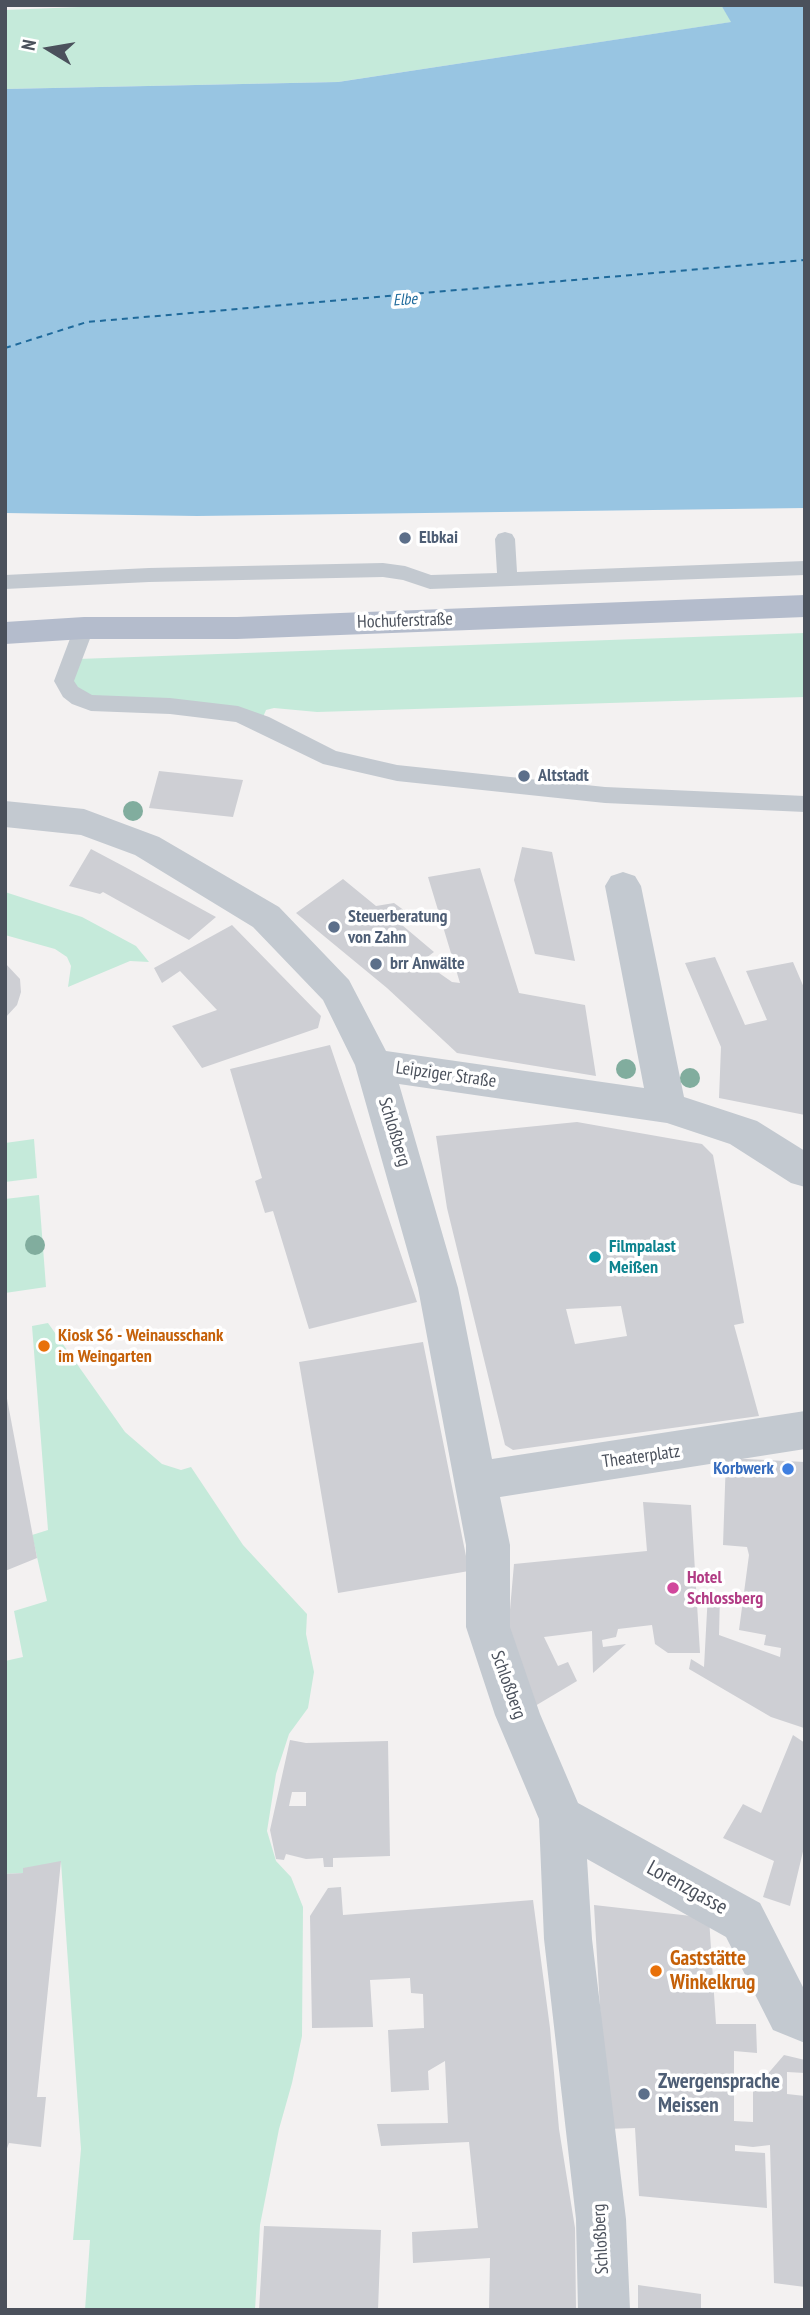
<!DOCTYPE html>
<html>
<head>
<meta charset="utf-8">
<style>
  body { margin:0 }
  #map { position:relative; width:810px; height:2315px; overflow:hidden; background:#f3f1f1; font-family:"PT Sans Narrow",sans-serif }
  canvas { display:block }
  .frame { position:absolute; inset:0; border:7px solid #4b515c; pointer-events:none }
  .north { position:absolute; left:14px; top:14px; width:70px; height:70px; -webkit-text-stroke:5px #fff; paint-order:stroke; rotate:281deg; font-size:19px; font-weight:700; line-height:28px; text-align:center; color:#4b515c }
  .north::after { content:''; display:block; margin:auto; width:24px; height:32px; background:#4b515c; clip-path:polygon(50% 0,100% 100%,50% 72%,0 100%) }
</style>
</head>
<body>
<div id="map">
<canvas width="810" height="2315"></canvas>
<div class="frame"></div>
<div class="north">N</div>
</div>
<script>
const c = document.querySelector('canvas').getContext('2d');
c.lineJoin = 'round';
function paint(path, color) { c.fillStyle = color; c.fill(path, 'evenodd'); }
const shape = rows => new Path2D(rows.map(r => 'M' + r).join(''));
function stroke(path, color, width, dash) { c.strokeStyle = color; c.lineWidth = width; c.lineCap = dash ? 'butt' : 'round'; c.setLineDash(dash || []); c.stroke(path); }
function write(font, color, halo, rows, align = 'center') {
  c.font = font + ' "PT Sans Narrow",sans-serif'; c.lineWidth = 7; c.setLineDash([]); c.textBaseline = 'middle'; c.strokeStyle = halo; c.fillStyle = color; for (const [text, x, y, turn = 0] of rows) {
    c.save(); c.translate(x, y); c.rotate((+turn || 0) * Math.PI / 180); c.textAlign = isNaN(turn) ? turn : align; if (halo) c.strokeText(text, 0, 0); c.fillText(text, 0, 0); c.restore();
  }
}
paint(shape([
  [129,5,721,5,732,22,338,82,5,89,5,10],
  [805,633,805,697,317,712,274,708,266,710,261,722,105,705,70,692,78,659],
  [5,892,82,917,136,946,149,962,130,961,68,987,71,966,67,957,55,949,5,935],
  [34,1139,37,1178,5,1182,5,1143],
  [39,1195,46,1287,5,1293,5,1199],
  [48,1323,125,1432,162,1464,181,1470,191,1467,243,1545,307,1614,306,1634,314,1672,308,1708,289,1734,276,1774,267,1831,276,1861,291,1877,303,1907,302,2036,292,2083,279,2129,260,2225,255,2310,85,2310,90,2240,73,2240,81,2149,61,1862,23,1873,5,1874,5,1661,23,1657,14,1611,47,1601,32,1535,48,1530,32,1326]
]), '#c5eada');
paint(shape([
  [721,5,805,5,805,508,197,516,5,513,5,89,338,82,731,22]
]), '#98c5e2');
stroke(shape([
  [5,348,87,322,805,260]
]), '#1f6a9b', 2, [6, 5]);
paint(shape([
  [159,771,243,780,233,817,149,808],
  [522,847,552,852,575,961,535,954,514,880],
  [91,849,125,867,216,917,189,940,103,892,100,894,69,886],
  [480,868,519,993,585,1005,596,1076,457,1053,387,988,296,913,343,879,376,906,394,903,405,911,405,923,402,925,434,952,422,961,452,982,460,983,428,877],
  [232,925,321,1016,318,1028,202,1068,172,1026,217,1010,180,971,162,983,154,968],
  [715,957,745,1025,767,1020,746,971,793,962,805,990,805,1115,719,1098,721,1047,685,963],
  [5,963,20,979,21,992,17,1005,5,1018],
  [330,1045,417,1302,309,1329,273,1211,265,1213,255,1181,262,1178,230,1069],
  [577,1122,702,1144,713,1155,744,1323,734,1325,759,1416,513,1450,505,1445,447,1208,436,1136],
  [621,1306,627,1336,575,1344,566,1309],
  [423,1342,469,1571,338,1593,299,1362],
  [5,1388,37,1558,5,1571],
  [726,1458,805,1462,804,1728,771,1717,689,1669,691,1659,704,1667,708,1593,720,1595,719,1635,780,1657,781,1648,764,1645,766,1635,739,1630,749,1555,747,1547,723,1545],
  [643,1502,691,1505,700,1653,668,1653,655,1644,652,1625,618,1629,616,1637,602,1640,603,1647,626,1644,593,1673,592,1631,544,1637,558,1666,568,1662,577,1681,535,1706,507,1644,514,1564,647,1551],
  [793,1735,805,1743,805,1843,790,1906,763,1897,774,1861,723,1838,743,1804,761,1813],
  [290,1740,306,1743,388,1741,390,1856,333,1858,333,1867,324,1867,323,1858,306,1859,286,1854,284,1860,276,1859,270,1830],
  [292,1792,306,1792,306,1806,289,1806],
  [61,1861,37,2097,46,2097,41,2147,9,2143,5,2154,5,1874,23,1873,23,1868],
  [341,1887,343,1915,533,1900,550,2028,559,2129,575,2228,576,2310,489,2310,490,2258,413,2263,412,2232,478,2228,469,2142,381,2146,377,2124,448,2123,445,2061,428,2071,429,2090,391,2092,388,2030,424,2028,423,1994,411,1993,410,1978,370,1980,373,2027,312,2028,310,1916,328,1888],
  [594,1905,709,1918,716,2024,756,2024,757,2053,734,2051,734,2121,753,2122,753,2091,784,2055,805,2060,805,2073,787,2072,787,2094,805,2096,805,2287,774,2283,770,2145,753,2147,735,2145,735,2151,765,2153,767,2208,639,2196,635,2128,607,2129],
  [264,2226,381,2230,378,2310,259,2310],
  [638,2285,701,2294,701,2310,638,2310]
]), '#cecfd4');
paint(shape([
  [505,532,512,534,515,539,517,572,805,561,805,575,430,589,403,580,383,577,149,582,5,589,5,575,149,568,383,563,405,566,431,575,497,573,495,539,498,534,505,532],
  [84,621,91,623,94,628,74,681,78,687,92,695,170,698,238,706,269,717,336,751,397,765,605,787,805,796,805,812,605,803,397,781,323,764,236,722,170,714,91,711,72,704,63,697,54,681,74,628,77,623,84,621]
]), '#c3c9d0');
paint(shape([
  [5,801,84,809,159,837,279,907,349,980,386,1051,644,1088,605,886,611,876,623,872,635,876,641,886,684,1097,757,1121,805,1151,805,1187,791,1183,730,1144,667,1123,399,1084,458,1288,492,1459,805,1411,805,1449,500,1497,510,1545,510,1627,540,1714,578,1803,760,1903,805,1991,805,2043,773,2030,726,1937,587,1859,592,1939,626,2219,630,2310,578,2310,576,2219,544,1939,539,1819,495,1715,466,1627,466,1545,418,1288,355,1065,323,1000,253,927,135,855,81,835,5,827,5,801]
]), '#c3c9d0');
paint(shape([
  [805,595,805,617,237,639,84,639,5,644,5,622,84,617,237,617,805,595]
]), '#b4bccc');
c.fillStyle = '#81ad9e';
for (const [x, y] of [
  [133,811],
  [626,1069],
  [690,1078],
  [35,1245]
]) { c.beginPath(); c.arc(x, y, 10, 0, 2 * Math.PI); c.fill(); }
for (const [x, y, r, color] of [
  [405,538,7,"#5c6f8a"],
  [524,776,7,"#5c6f8a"],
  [334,927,7,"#5c6f8a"],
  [376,964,7,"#5c6f8a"],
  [595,1257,7,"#0f9aa8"],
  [44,1346,7,"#e8710a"],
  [788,1469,7,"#3f7fe0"],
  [673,1588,7,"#d1479c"],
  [656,1971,7,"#e8710a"],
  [644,2094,7,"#5c6f8a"]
]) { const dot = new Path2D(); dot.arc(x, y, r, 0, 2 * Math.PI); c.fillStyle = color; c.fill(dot); stroke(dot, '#fff', 2.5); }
write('italic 16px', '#1f6a9b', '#fff', [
  ["Elbe",405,300,-4]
]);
write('bold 18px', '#4e5e75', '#fff', [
  ["Elbkai",419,538],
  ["Altstadt",538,776],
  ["Steuerberatung",348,917],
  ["von Zahn",348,938],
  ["brr Anwälte",390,964]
], 'left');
write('18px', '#4b515c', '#fff', [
  ["Hochuferstraße",405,621,-2],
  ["Leipziger Straße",446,1075,8],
  ["Schloßberg",394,1132,73],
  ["Theaterplatz",641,1457,-8],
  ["Schloßberg",508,1685,70],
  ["Schloßberg",601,2239,-93]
]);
write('bold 18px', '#0d838f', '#fff', [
  ["Filmpalast",609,1247],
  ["Meißen",609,1268]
], 'left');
write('bold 18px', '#c56008', '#fff', [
  ["Kiosk S6 - Weinausschank",58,1336],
  ["im Weingarten",58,1357]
], 'left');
write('bold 18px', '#366cbe', '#fff', [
  ["Korbwerk",774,1469]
], 'right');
write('bold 18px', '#b23c85', '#fff', [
  ["Hotel",687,1578],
  ["Schlossberg",687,1599]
], 'left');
write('21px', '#4b515c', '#fff', [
  ["Lorenzgasse",687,1888,29]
]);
write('bold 21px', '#c56008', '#fff', [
  ["Gaststätte",670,1959],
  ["Winkelkrug",670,1983]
], 'left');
write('bold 21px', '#4e5e75', '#fff', [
  ["Zwergensprache",658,2082],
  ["Meissen",658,2106]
], 'left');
</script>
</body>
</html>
